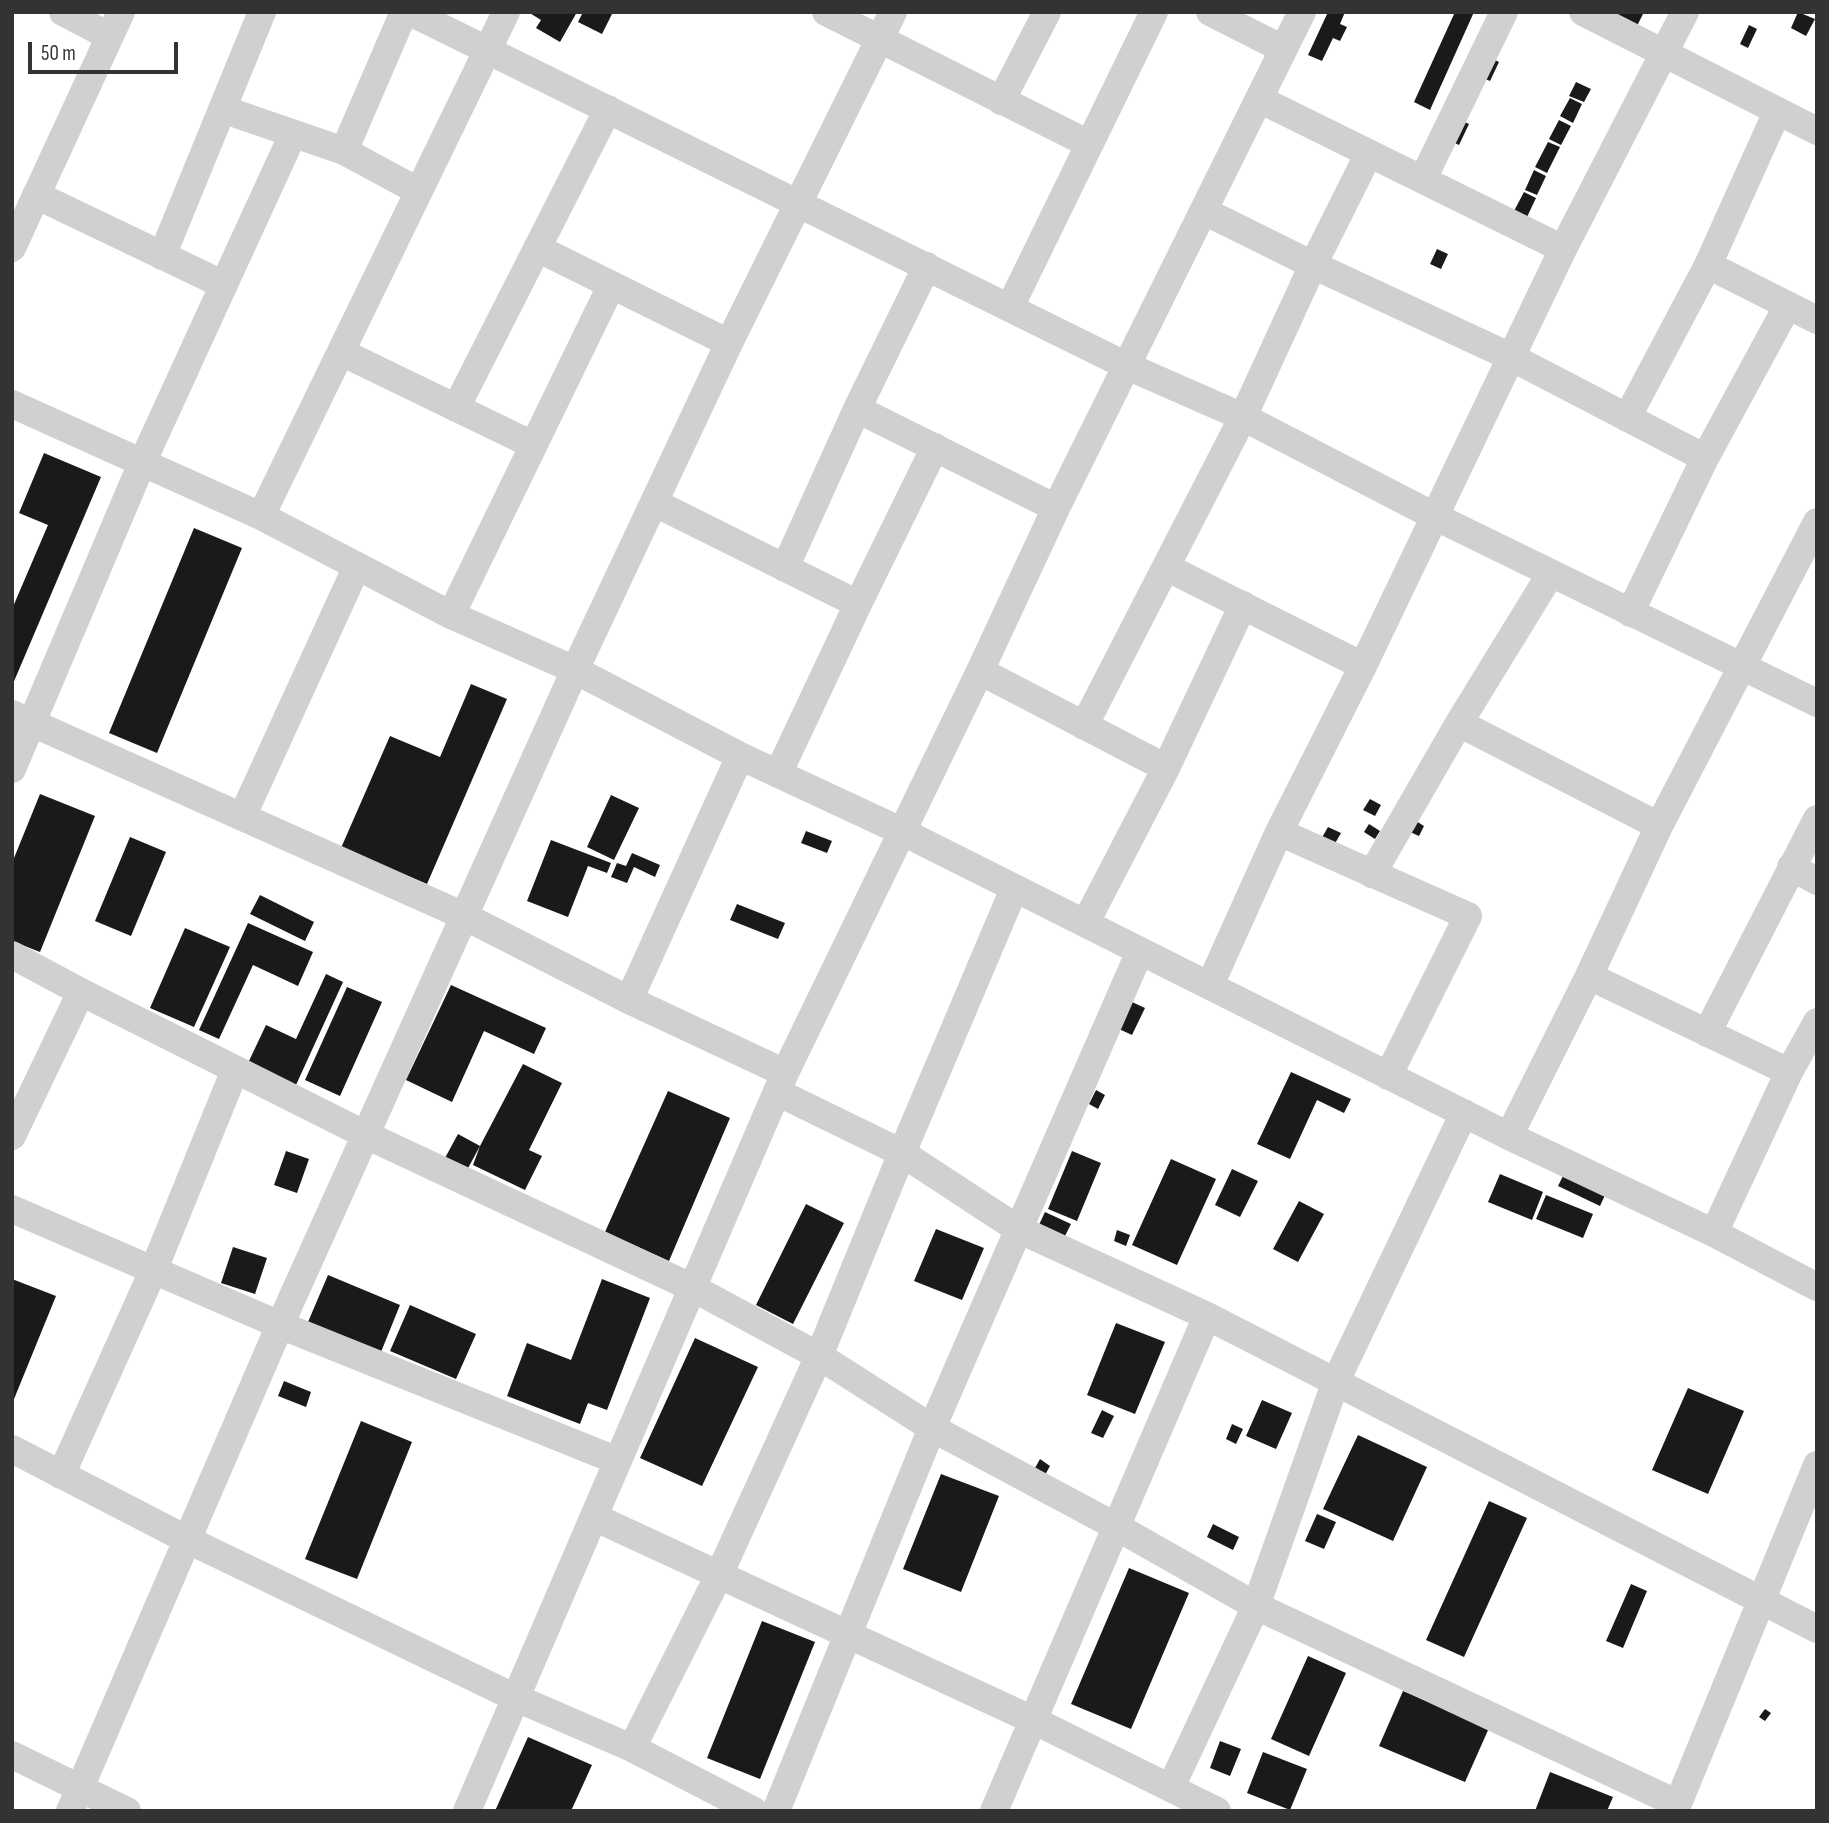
<!DOCTYPE html>
<html>
<head>
<meta charset="utf-8">
<style>
  body { margin:0 }
  #map { position:relative; width:1829px; height:1823px; overflow:hidden; background:#fff; font-family:"Sofia Sans Condensed",sans-serif }
  canvas { display:block }
  .frame { position:absolute; inset:0; border:14px solid #333; pointer-events:none }
  .scale { position:absolute; left:28px; top:42px; width:150px; height:32px; box-sizing:border-box; border:4px solid #333; border-top:0; padding-left:9px; font-size:21px; line-height:24px; white-space:nowrap; color:#333; -webkit-text-stroke:5px #fff; paint-order:stroke }
</style>
</head>
<body>
<div id="map">
<canvas width="1829" height="1823"></canvas>
<div class="frame"></div>
<div class="scale">50 m</div>
</div>
<script>
const c = document.querySelector('canvas').getContext('2d');
c.lineJoin = 'round';
function paint(path, color) { c.fillStyle = color; c.fill(path, 'evenodd'); }
const shape = rows => new Path2D(rows.map(r => 'M' + r).join(''));
function stroke(path, color, width, dash) { c.strokeStyle = color; c.lineWidth = width; c.lineCap = dash ? 'butt' : 'round'; c.setLineDash(dash || []); c.stroke(path); }
paint(shape([
  [528,12,577,12,560,42,536,28,541,20],
  [583,12,613,12,602,34,578,22],
  [1328,12,1345,12,1340,24,1347,27,1340,41,1333,38,1322,61,1308,55],
  [1455,12,1474,12,1430,110,1414,102],
  [1598,12,1644,12,1635,30],
  [1798,12,1815,19,1806,36,1791,28],
  [1749,25,1757,29,1748,48,1740,44],
  [1487,56,1499,62,1490,81,1478,76],
  [1576,82,1591,89,1584,102,1569,96],
  [1570,98,1582,104,1573,123,1560,116],
  [1456,118,1469,124,1459,145,1446,139],
  [1559,120,1571,126,1561,145,1549,139],
  [1548,142,1560,147,1547,173,1535,167],
  [1534,170,1546,176,1537,195,1525,190],
  [1524,192,1536,198,1527,217,1514,211],
  [1437,249,1448,254,1441,269,1430,264],
  [44,453,101,477,12,686,12,609,48,525,19,513],
  [194,528,242,548,157,753,109,733],
  [471,684,507,699,427,884,341,848,390,736,440,757],
  [40,794,95,816,40,952,12,941,12,863],
  [611,795,639,808,614,860,587,847],
  [1370,799,1381,805,1375,816,1363,810],
  [1416,821,1424,826,1419,836,1410,832],
  [1369,824,1380,831,1375,839,1364,832],
  [1328,827,1341,833,1333,847,1320,841],
  [806,831,832,841,827,853,801,843],
  [130,837,166,852,131,936,95,921],
  [551,840,611,863,607,873,588,866,568,917,527,901],
  [632,853,660,865,655,877,634,867,627,883,611,877,617,863,626,866],
  [260,895,314,922,305,941,250,914],
  [737,904,785,923,778,939,730,920],
  [248,923,313,952,298,986,253,965,219,1039,199,1030],
  [185,928,230,947,194,1027,150,1008],
  [326,974,343,982,296,1085,248,1063,266,1025,296,1039],
  [451,985,546,1028,534,1054,484,1031,452,1102,406,1080],
  [347,987,382,1002,340,1096,305,1080],
  [1132,1002,1145,1008,1132,1035,1119,1029],
  [523,1064,562,1083,529,1150,542,1156,525,1190,473,1165,480,1146],
  [1291,1072,1351,1099,1344,1113,1317,1100,1290,1159,1257,1144],
  [1096,1090,1105,1095,1098,1109,1089,1104],
  [668,1091,730,1118,669,1261,605,1232],
  [458,1134,480,1146,467,1170,445,1158],
  [286,1151,309,1159,297,1193,274,1185],
  [1072,1151,1101,1163,1077,1221,1048,1209],
  [1171,1159,1216,1179,1177,1265,1132,1245],
  [1232,1169,1258,1181,1240,1217,1215,1205],
  [1566,1170,1607,1191,1600,1206,1558,1186],
  [1500,1174,1543,1192,1532,1220,1488,1202],
  [1546,1195,1593,1214,1583,1238,1536,1219],
  [1299,1201,1324,1214,1298,1262,1273,1249],
  [806,1204,844,1223,793,1324,756,1305],
  [1045,1212,1071,1224,1064,1238,1038,1227],
  [936,1229,984,1248,962,1300,914,1281],
  [1117,1230,1130,1235,1126,1246,1114,1241],
  [233,1247,267,1258,255,1294,221,1283],
  [328,1275,400,1305,381,1352,308,1322],
  [12,1279,56,1296,12,1404],
  [602,1279,650,1298,607,1410,588,1403,580,1424,507,1396,527,1343,571,1360],
  [410,1305,476,1334,456,1379,390,1351],
  [1116,1323,1165,1342,1135,1414,1087,1395],
  [695,1338,758,1367,702,1486,640,1458],
  [284,1381,311,1392,306,1407,278,1396],
  [1688,1388,1744,1411,1708,1494,1652,1470],
  [1262,1400,1292,1413,1276,1449,1246,1436],
  [1102,1410,1114,1416,1103,1438,1091,1433],
  [361,1421,412,1442,357,1579,305,1559],
  [1232,1424,1243,1429,1236,1444,1226,1439],
  [1358,1435,1427,1467,1393,1541,1323,1509],
  [1040,1459,1050,1466,1045,1475,1035,1468],
  [941,1474,999,1496,961,1592,903,1569],
  [1489,1501,1527,1518,1464,1657,1426,1640],
  [1317,1514,1336,1522,1324,1549,1305,1541],
  [1213,1524,1239,1537,1233,1550,1207,1537],
  [1129,1568,1189,1593,1131,1729,1071,1704],
  [1631,1584,1647,1591,1623,1648,1606,1641],
  [762,1621,815,1642,760,1779,707,1758],
  [1308,1656,1346,1673,1309,1756,1271,1739],
  [1403,1691,1489,1728,1465,1782,1379,1746],
  [1765,1709,1771,1713,1765,1721,1759,1717],
  [528,1737,592,1765,571,1811,495,1811],
  [1220,1741,1241,1749,1230,1776,1210,1768],
  [1263,1752,1307,1769,1290,1810,1247,1793],
  [1550,1772,1613,1797,1607,1811,1535,1811]
]), '#1a1a1a');
stroke(shape([
  [63,12,109,36],
  [410,12,1127,366,1243,417,1434,516,1817,703],
  [826,12,1089,144],
  [1210,12,1283,49],
  [1583,12,1817,131],
  [1259,99,1563,249],
  [1001,101,1047,12],
  [222,109,344,151,418,191],
  [344,151,404,12],
  [1423,179,1504,12],
  [36,195,224,285],
  [1204,211,1313,265,1511,357,1705,458],
  [12,248,121,12],
  [537,248,729,343],
  [162,256,262,12],
  [1708,265,1817,320],
  [1010,307,1154,12],
  [341,352,533,445],
  [12,404,261,516,451,615,575,670,740,756,901,831,1509,1136,1714,1233,1817,1287],
  [456,408,608,109],
  [857,409,1056,508],
  [1627,418,1708,265,1777,112],
  [655,503,858,604],
  [261,516,506,12],
  [1166,567,1363,666],
  [785,568,857,409,927,266],
  [1630,613,1705,458,1788,305],
  [451,615,611,286],
  [980,671,1166,768],
  [12,714,464,916,629,1000,785,1073],
  [1459,723,1659,826],
  [1084,726,1243,417,1313,265,1369,153],
  [12,769,142,463,293,134],
  [778,774,858,604,935,447],
  [242,817,357,566],
  [1279,832,1468,916,1388,1076],
  [1791,867,1817,881],
  [1372,874,1459,723,1551,573],
  [1086,922,1166,768,1243,605],
  [12,955,81,992,366,1135,693,1288,819,1356,932,1428,1117,1527,1256,1606,1678,1804],
  [1589,976,1789,1072],
  [1210,985,1279,832,1363,666,1563,249,1685,12],
  [629,1000,740,756],
  [1707,1033,1817,819],
  [777,1092,902,1153,1018,1229,1207,1316,1817,1629],
  [12,1136,81,992],
  [1509,1136,1589,976,1659,826,1817,522],
  [12,1209,280,1325,618,1461],
  [1714,1233,1789,1072,1817,1022],
  [12,1449,188,1540,516,1698,632,1748,754,1811],
  [61,1475,154,1269,235,1070],
  [594,1517,1035,1721,1217,1811],
  [632,1748,719,1575,819,1356,902,1153,1014,889],
  [12,1755,127,1811],
  [1171,1787,1256,1606,1336,1381,1464,1113],
  [70,1811,280,1325,575,670,729,343,893,12],
  [467,1811,785,1073,980,671,1056,508,1302,12],
  [776,1811,932,1428,1140,951],
  [994,1811,1207,1316],
  [1675,1811,1817,1465]
]), '#d0d0d0', 28);
</script>
</body>
</html>
